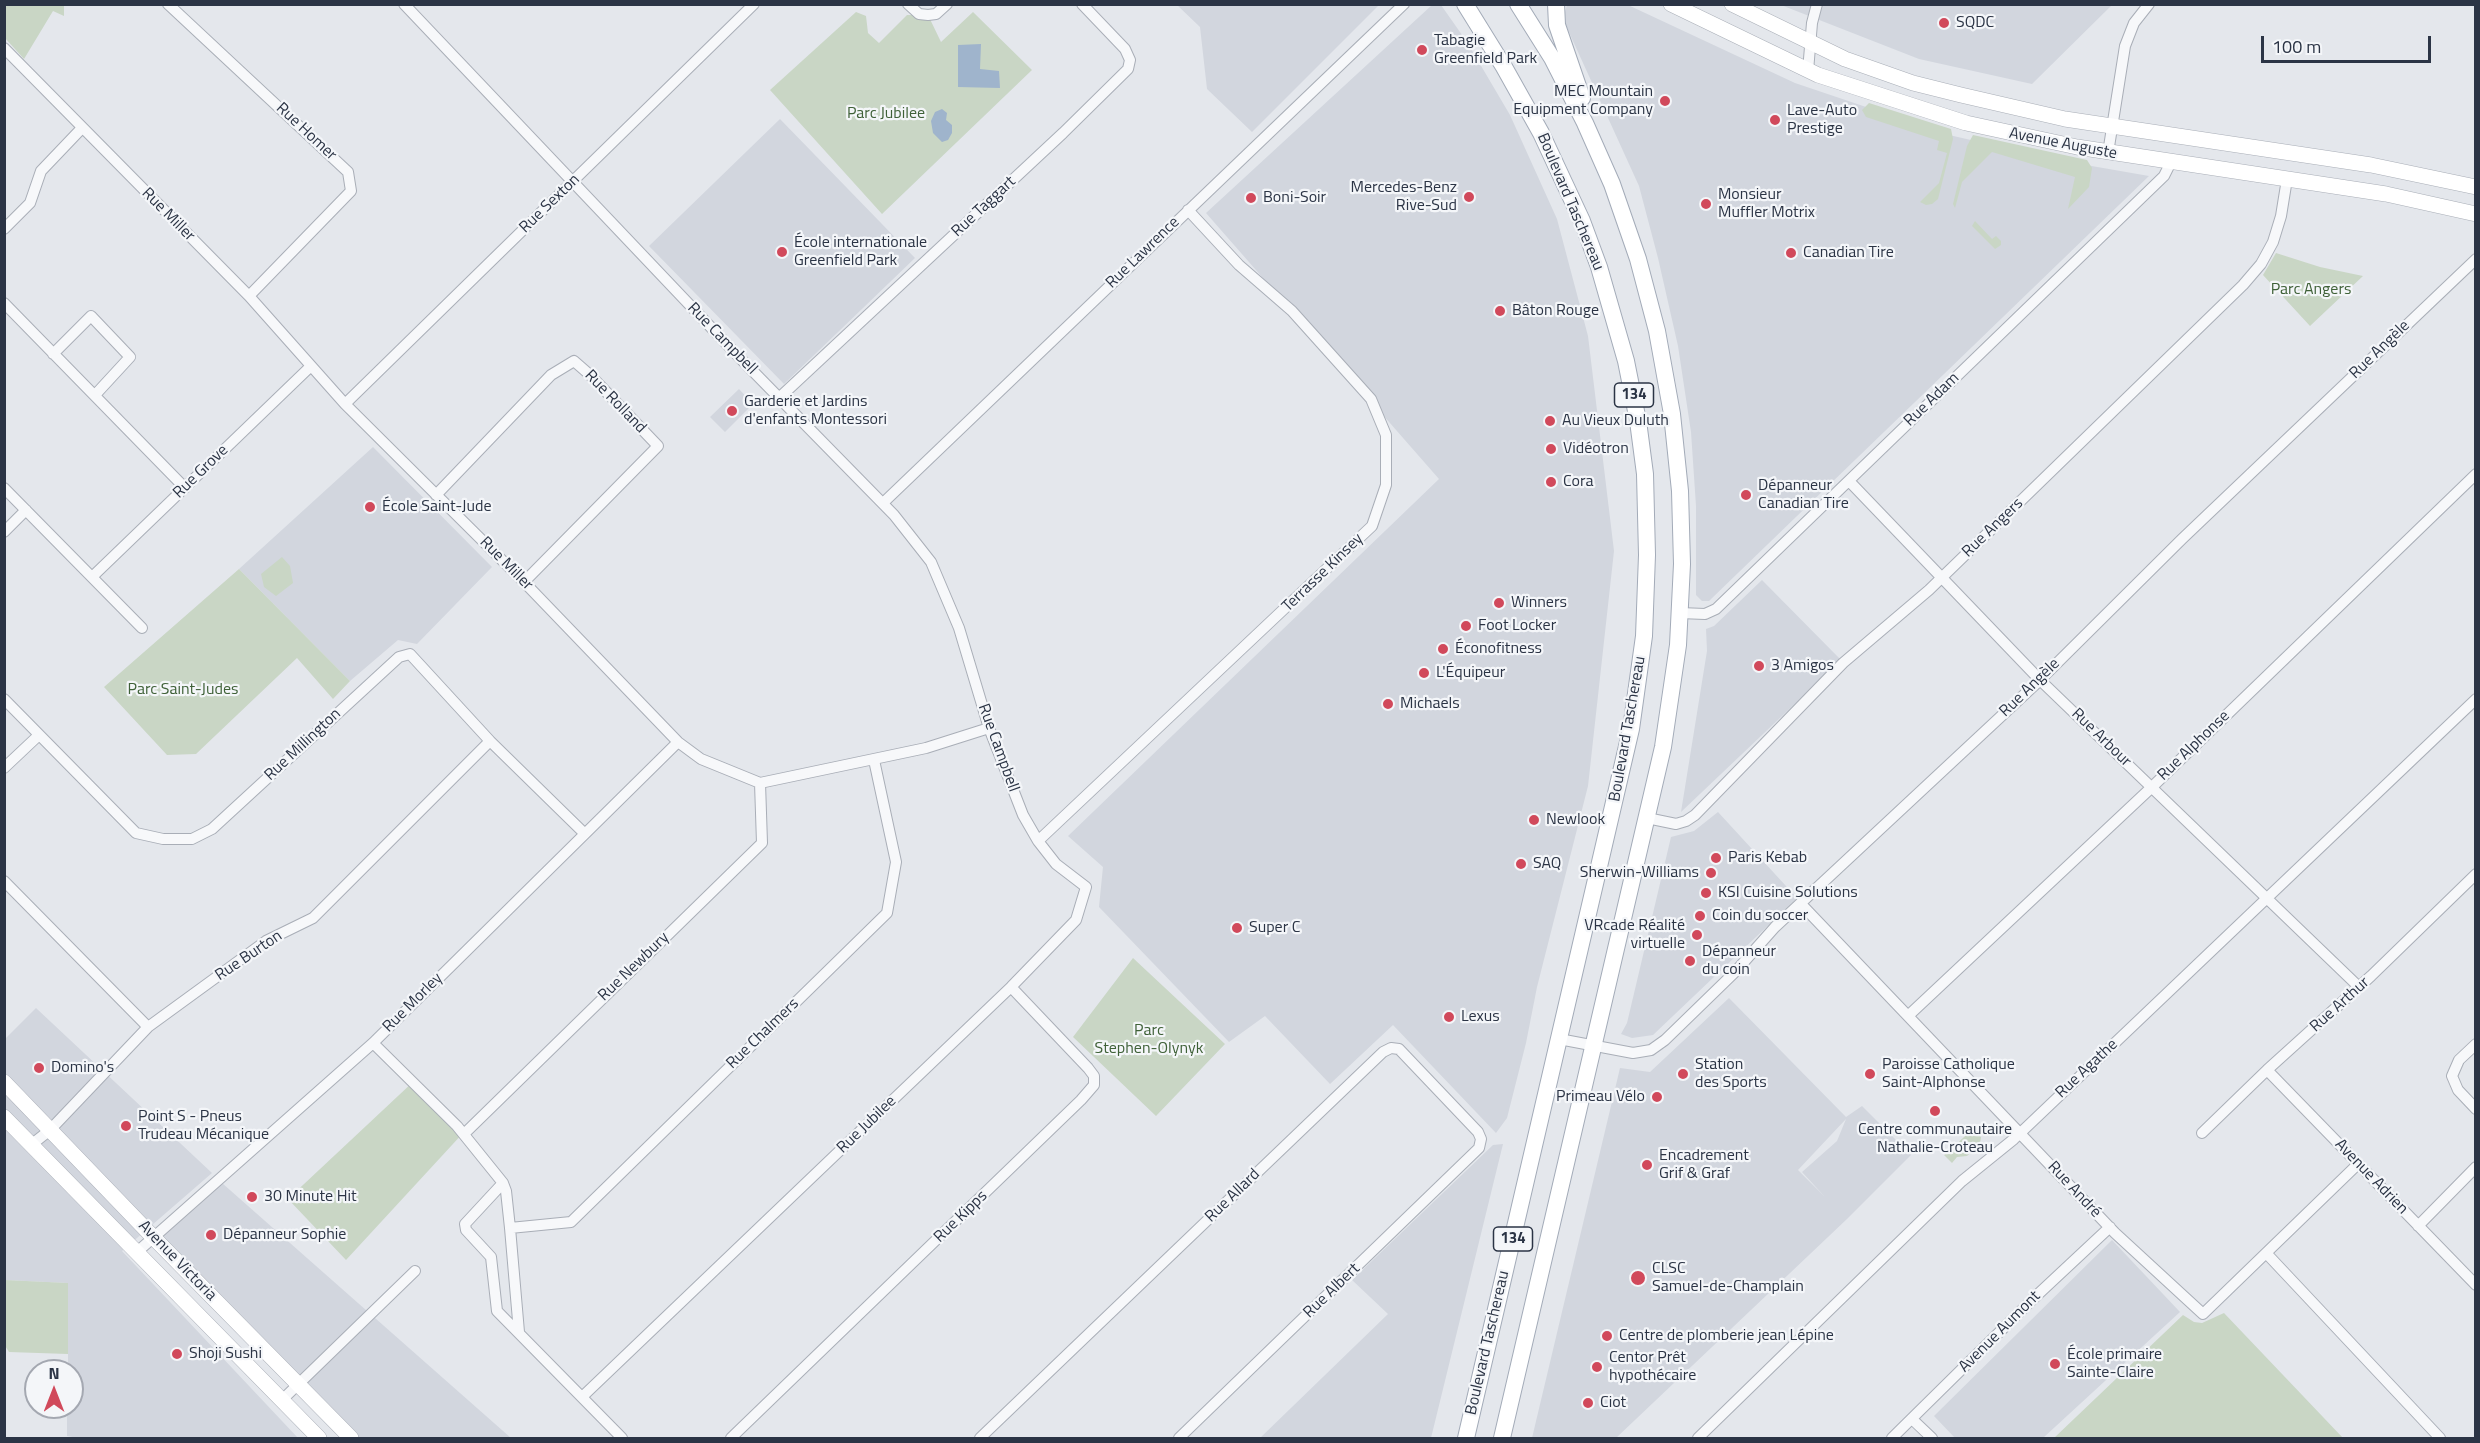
<!DOCTYPE html>
<html>
<head>
<meta charset="utf-8">
<style>
  body { margin:0 }
  #map { position:relative; width:2480px; height:1443px; overflow:hidden; background:#e4e7ec; font-family:"Titillium Web",sans-serif }
  canvas { display:block }
  .frame { position:absolute; inset:0; border:6px solid #2b3445; pointer-events:none }
  .north { position:absolute; left:24px; top:1359px; width:60px; height:60px; box-sizing:border-box; background:#f4f6f9; border:2px solid #a4a8b1; border-radius:50%; rotate:0deg; font-size:16px; font-weight:700; line-height:24px; text-align:center; color:#2b3445 }
  .north::after { content:''; display:block; margin:auto; width:21px; height:27px; background:#d1495b; clip-path:polygon(50% 0,100% 100%,50% 72%,0 100%) }
  .scale { position:absolute; left:2261px; top:36px; width:170px; height:27px; box-sizing:border-box; border:3px solid #2b3445; border-top:0; padding-left:8px; font-size:18px; line-height:21px; white-space:nowrap; color:#2b3445; -webkit-text-stroke:4px #f4f6f9; paint-order:stroke }
</style>
</head>
<body>
<div id="map">
<canvas width="2480" height="1443"></canvas>
<div class="frame"></div>
<div class="north">N</div>
<div class="scale">100 m</div>
</div>
<script>
const c = document.querySelector('canvas').getContext('2d');
c.lineJoin = 'round';
function paint(path, color) { c.fillStyle = color; c.fill(path, 'evenodd'); }
const shape = rows => new Path2D(rows.map(r => 'M' + r).join(''));
function stroke(path, color, width, dash) { c.strokeStyle = color; c.lineWidth = width; c.lineCap = dash ? 'butt' : 'round'; c.setLineDash(dash || []); c.stroke(path); }
function write(font, color, halo, rows, align = 'center') {
  c.font = font + ' "Titillium Web",sans-serif'; c.lineWidth = 4.5; c.setLineDash([]); c.textBaseline = 'middle'; c.strokeStyle = halo; c.fillStyle = color; for (const [text, x, y, turn = 0] of rows) {
    c.save(); c.translate(x, y); c.rotate((+turn || 0) * Math.PI / 180); c.textAlign = isNaN(turn) ? turn : align; if (halo) c.strokeText(text, 0, 0); c.fillText(text, 0, 0); c.restore();
  }
}
paint(shape([
  [1177,5,1379,5,1252,132,1207,89,1200,27],
  [1432,5,1441,5,1467,42,1510,115,1557,219,1588,336,1614,551,1588,786,1537,987,1526,1043,1507,1118,1496,1133,1393,1025,1330,1084,1265,1016,1229,1042,1099,907,1103,867,1068,836,1439,479,1206,213],
  [1567,5,1628,5,1795,83,1949,135,2063,161,2149,176,1709,601,1702,601,1696,595,1696,506,1691,432,1678,346,1658,258,1639,186,1563,19],
  [1781,5,2112,5,2032,84,1919,59],
  [780,119,915,258,784,384,649,246],
  [739,389,753,404,725,432,710,417],
  [373,447,492,567,417,644,398,640,350,681,239,569],
  [1762,580,1841,660,1681,812,1707,651,1706,629,1714,626],
  [1718,812,1797,898,1653,1035,1632,1038,1621,1034,1627,1023,1671,837,1694,831],
  [1729,998,1846,1117,1862,1106,1911,1155,1847,1219,1616,1438,1532,1438,1620,1068,1650,1072],
  [1846,1119,1837,1141,1802,1172,1825,1197,1798,1170],
  [36,1008,212,1173,122,1251,298,1438,78,1438,67,1436,67,1407,72,1407,72,1371,68,1371,68,1283,6,1280,5,1294,5,1039],
  [1503,1144,1431,1438,1260,1438,1388,1314,1352,1280,1493,1145],
  [222,1183,511,1438,359,1438,161,1236],
  [2112,1240,2180,1312,2043,1438,1955,1438,1934,1416]
]), '#d2d6de');
paint(shape([
  [4,5,64,5,64,16,53,11,24,59,5,38],
  [856,12,866,16,868,33,879,43,907,15,928,15,941,42,973,12,1032,70,882,214,770,90],
  [1869,103,1951,129,1953,139,1938,199,1932,204,1926,205,1920,202,1939,183,1947,153,1937,150,1939,141,1866,117,1862,110],
  [1973,135,2087,160,2092,168,2089,187,2068,209,2075,177,1992,152,1962,182,1955,208,1953,204,1967,146],
  [1975,221,1992,239,1996,236,2001,241,2001,245,1995,249,1972,226],
  [2276,253,2320,267,2363,276,2310,326,2263,275],
  [282,557,290,566,293,583,276,596,264,587,261,574],
  [239,569,350,681,333,699,297,658,196,754,167,755,104,687],
  [1133,958,1225,1044,1156,1116,1073,1037],
  [414,1081,464,1132,346,1260,288,1199],
  [1973,1129,1981,1137,1980,1144,1967,1156,1957,1157,1952,1163,1944,1155],
  [5,1280,68,1283,68,1354,9,1352,4,1344],
  [2224,1313,2343,1438,2054,1438,2183,1315,2194,1322,2202,1323]
]), '#c9d6c5');
paint(shape([
  [981,44,980,69,999,71,1000,88,958,87,958,45],
  [942,109,947,113,946,120,952,125,952,133,948,140,942,142,933,133,931,121,935,112]
]), '#9fb4cc');
const minor = shape([
  [168,4,348,172,351,191,249,296],
  [404,4,741,359,894,515,931,562,959,628,989,728,1023,815,1038,841,1056,864,1086,887,1076,920,1011,987,582,1397],
  [908,4,919,14,928,15,936,14,947,4],
  [4,48,249,296,345,404,524,582,678,742,701,759,760,783,926,748,989,728],
  [1808,71,1812,23,1817,4],
  [2108,153,2125,46,2134,23,2149,4],
  [4,229,30,203,41,171,82,128],
  [4,303,185,488],
  [53,354,91,316,130,357,95,395],
  [779,398,1063,133,1128,69,1130,60,1125,49,1082,4],
  [345,404,754,4],
  [1849,481,2040,680,2359,987],
  [4,488,142,628],
  [436,495,551,375,574,361,590,375,658,446,524,582],
  [883,503,1404,4],
  [4,532,26,510],
  [92,577,311,366],
  [1680,613,1705,614,1716,609,2164,176,2171,162],
  [4,699,136,833,163,839,192,839,212,829,399,657,410,654,490,741,584,833],
  [4,768,39,735],
  [1647,818,1676,824,1686,821,1695,815,1843,663,1929,590,2243,285,2261,264,2273,242,2281,216,2287,179],
  [1038,841,1372,526,1386,485,1386,435,1371,399,1292,311,1239,265,1188,210],
  [4,881,148,1027],
  [1801,904,2115,1233,2203,1314,2358,1164],
  [1909,1015,2152,787,2476,474],
  [1559,1039,1633,1053,1651,1050,1665,1040,1735,972,1775,927,2040,680,2182,539,2476,259],
  [373,1043,457,1126,503,1183,506,1191,510,1228,519,1332],
  [2476,1044,2459,1060,2452,1076,2458,1090,2476,1109],
  [2267,1070,2476,1285],
  [2202,1133,2267,1070,2371,976,2476,874],
  [464,1134,762,843,760,783],
  [31,1145,50,1130,148,1027,266,941,313,918,490,741],
  [503,1183,465,1224,466,1230,491,1257,497,1311,622,1438],
  [2418,1226,2476,1167],
  [510,1228,571,1222,887,913,896,862,874,760],
  [137,1252,373,1043,678,742],
  [2267,1254,2440,1438],
  [282,1400,415,1271],
  [1912,1419,1932,1438],
  [731,1438,1081,1100,1094,1085,1094,1076,1088,1068,1011,987],
  [980,1438,1383,1052,1391,1048,1399,1049,1478,1132,1481,1139,1479,1148,1179,1438],
  [1698,1438,1962,1181,2014,1139,2476,699],
  [1892,1438,2034,1298,2110,1227]
]);
const secondary = shape([
  [1671,4,1818,75,1966,123,2077,147,2386,194,2476,214],
  [1732,4,1845,59,1913,83,1961,95,2065,119,2371,165,2476,187],
  [4,1082,153,1237,351,1438],
  [4,1117,319,1438]
]);
const primary = shape([
  [1465,4,1504,67,1541,133,1582,221,1599,267,1626,361,1638,421,1645,474,1647,555,1644,636,1631,729,1466,1438],
  [1556,4,1557,25,1582,98],
  [1502,1438,1663,747,1678,645,1682,564,1680,491,1672,414,1657,331,1638,259,1612,184,1585,123,1552,58,1518,4]
]);
stroke(minor, '#a9aeb7', 12);
stroke(secondary, '#a9aeb7', 16);
stroke(primary, '#a3abb8', 18);
stroke(minor, '#f7f8fa', 10);
stroke(secondary, '#fff', 15);
stroke(primary, '#fff', 16);
for (const [x, y, r, color] of [
  [1944,23,6,"#d1495b"],
  [1422,50,6,"#d1495b"],
  [1665,101,6,"#d1495b"],
  [1775,120,6,"#d1495b"],
  [1469,197,6,"#d1495b"],
  [1251,198,6,"#d1495b"],
  [1706,204,6,"#d1495b"],
  [782,252,6,"#d1495b"],
  [1791,253,6,"#d1495b"],
  [1500,311,6,"#d1495b"],
  [732,411,6,"#d1495b"],
  [1550,421,6,"#d1495b"],
  [1551,449,6,"#d1495b"],
  [1551,482,6,"#d1495b"],
  [1746,495,6,"#d1495b"],
  [370,507,6,"#d1495b"],
  [1499,603,6,"#d1495b"],
  [1466,626,6,"#d1495b"],
  [1443,649,6,"#d1495b"],
  [1759,666,6,"#d1495b"],
  [1424,673,6,"#d1495b"],
  [1388,704,6,"#d1495b"],
  [1534,820,6,"#d1495b"],
  [1716,858,6,"#d1495b"],
  [1521,864,6,"#d1495b"],
  [1711,873,6,"#d1495b"],
  [1706,893,6,"#d1495b"],
  [1700,916,6,"#d1495b"],
  [1237,928,6,"#d1495b"],
  [1697,935,6,"#d1495b"],
  [1690,961,6,"#d1495b"],
  [1449,1017,6,"#d1495b"],
  [39,1068,6,"#d1495b"],
  [1683,1074,6,"#d1495b"],
  [1870,1074,6,"#d1495b"],
  [1657,1097,6,"#d1495b"],
  [1935,1111,6,"#d1495b"],
  [126,1126,6,"#d1495b"],
  [1647,1165,6,"#d1495b"],
  [252,1197,6,"#d1495b"],
  [211,1235,6,"#d1495b"],
  [1638,1278,8,"#d1495b"],
  [1607,1336,6,"#d1495b"],
  [177,1354,6,"#d1495b"],
  [2055,1364,6,"#d1495b"],
  [1597,1367,6,"#d1495b"],
  [1588,1403,6,"#d1495b"]
]) { const dot = new Path2D(); dot.arc(x, y, r, 0, 2 * Math.PI); c.fillStyle = color; c.fill(dot); stroke(dot, '#f4f6f9', 2); }
for (const [x, y, w] of [
  [1634,395,39],
  [1513,1239,39]
]) { const box = new Path2D(); box.roundRect(x - w / 2, y - 12, w, 24, 4.5); c.fillStyle = '#f4f6f9'; c.fill(box); stroke(box, '#2b3445', 1.5); }
write('bold 15px', '#2b3445', null, [
  ["134",1634,395],
  ["134",1513,1239]
]);
write('16px', '#2b3445', '#f4f6f9', [
  ["SQDC",1956,23],
  ["Tabagie",1434,41],
  ["Greenfield Park",1434,59],
  ["MEC Mountain",1653,92,"right"],
  ["Equipment Company",1653,110,"right"],
  ["Lave-Auto",1787,111],
  ["Prestige",1787,129],
  ["Mercedes-Benz",1457,188,"right"],
  ["Rive-Sud",1457,206,"right"],
  ["Monsieur",1718,195],
  ["Muffler Motrix",1718,213],
  ["Boni-Soir",1263,198],
  ["École internationale",794,243],
  ["Greenfield Park",794,261],
  ["Canadian Tire",1803,253],
  ["Bâton Rouge",1512,311],
  ["Garderie et Jardins",744,402],
  ["d'enfants Montessori",744,420],
  ["Au Vieux Duluth",1562,421],
  ["Vidéotron",1563,449],
  ["Cora",1563,482],
  ["Dépanneur",1758,486],
  ["Canadian Tire",1758,504],
  ["École Saint-Jude",382,507],
  ["Winners",1511,603],
  ["Foot Locker",1478,626],
  ["Éconofitness",1455,649],
  ["3 Amigos",1771,666],
  ["L'Équipeur",1436,673],
  ["Michaels",1400,704],
  ["Newlook",1546,820],
  ["Paris Kebab",1728,858],
  ["SAQ",1533,864],
  ["Sherwin-Williams",1699,873,"right"],
  ["KSI Cuisine Solutions",1718,893],
  ["Coin du soccer",1712,916],
  ["VRcade Réalité",1685,926,"right"],
  ["virtuelle",1685,944,"right"],
  ["Super C",1249,928],
  ["Dépanneur",1702,952],
  ["du coin",1702,970],
  ["Lexus",1461,1017],
  ["Station",1695,1065],
  ["des Sports",1695,1083],
  ["Paroisse Catholique",1882,1065],
  ["Saint-Alphonse",1882,1083],
  ["Domino's",51,1068],
  ["Primeau Vélo",1645,1097,"right"],
  ["Point S - Pneus",138,1117],
  ["Trudeau Mécanique",138,1135],
  ["Centre communautaire",1935,1130,"center"],
  ["Nathalie-Croteau",1935,1148,"center"],
  ["Encadrement",1659,1156],
  ["Grif & Graf",1659,1174],
  ["30 Minute Hit",264,1197],
  ["Dépanneur Sophie",223,1235],
  ["CLSC",1652,1269],
  ["Samuel-de-Champlain",1652,1287],
  ["Centre de plomberie jean Lépine",1619,1336],
  ["Shoji Sushi",189,1354],
  ["École primaire",2067,1355],
  ["Sainte-Claire",2067,1373],
  ["Centor Prêt",1609,1358],
  ["hypothécaire",1609,1376],
  ["Ciot",1600,1403]
], 'left');
write('16px', '#3f6138', '#f4f6f9', [
  ["Parc Jubilee",886,114],
  ["Parc Angers",2311,290],
  ["Parc Saint-Judes",183,690],
  ["Parc",1149,1031],
  ["Stephen-Olynyk",1149,1049]
]);
write('16px', '#2b3445', '#f4f6f9', [
  ["Rue Homer",306,132,43],
  ["Avenue Auguste",2063,144,11],
  ["Boulevard Taschereau",1570,202,67],
  ["Rue Sexton",550,204,-44],
  ["Rue Taggart",984,207,-43],
  ["Rue Miller",168,215,45],
  ["Rue Lawrence",1143,253,-44],
  ["Rue Campbell",722,339,46],
  ["Rue Angèle",2380,350,-44],
  ["Rue Adam",1932,400,-44],
  ["Rue Rolland",615,402,46],
  ["Rue Grove",201,472,-44],
  ["Rue Angers",1993,528,-44],
  ["Rue Miller",506,564,45],
  ["Terrasse Kinsey",1323,573,-44],
  ["Rue Angèle",2030,688,-44],
  ["Boulevard Taschereau",1628,729,-80],
  ["Rue Arbour",2101,738,44],
  ["Rue Millington",303,745,-43],
  ["Rue Alphonse",2194,746,-44],
  ["Rue Campbell",998,748,70],
  ["Rue Burton",249,956,-34],
  ["Rue Newbury",634,967,-44],
  ["Rue Morley",413,1003,-45],
  ["Rue Arthur",2340,1005,-42],
  ["Rue Chalmers",763,1034,-44],
  ["Rue Agathe",2087,1069,-43],
  ["Rue Jubilee",867,1125,-44],
  ["Avenue Adrien",2371,1177,46],
  ["Rue André",2074,1190,47],
  ["Rue Allard",1233,1196,-44],
  ["Rue Kipps",961,1217,-44],
  ["Avenue Victoria",177,1261,46],
  ["Rue Albert",1332,1291,-44],
  ["Avenue Aumont",2000,1332,-45],
  ["Boulevard Taschereau",1488,1343,-77]
]);
</script>
</body>
</html>
